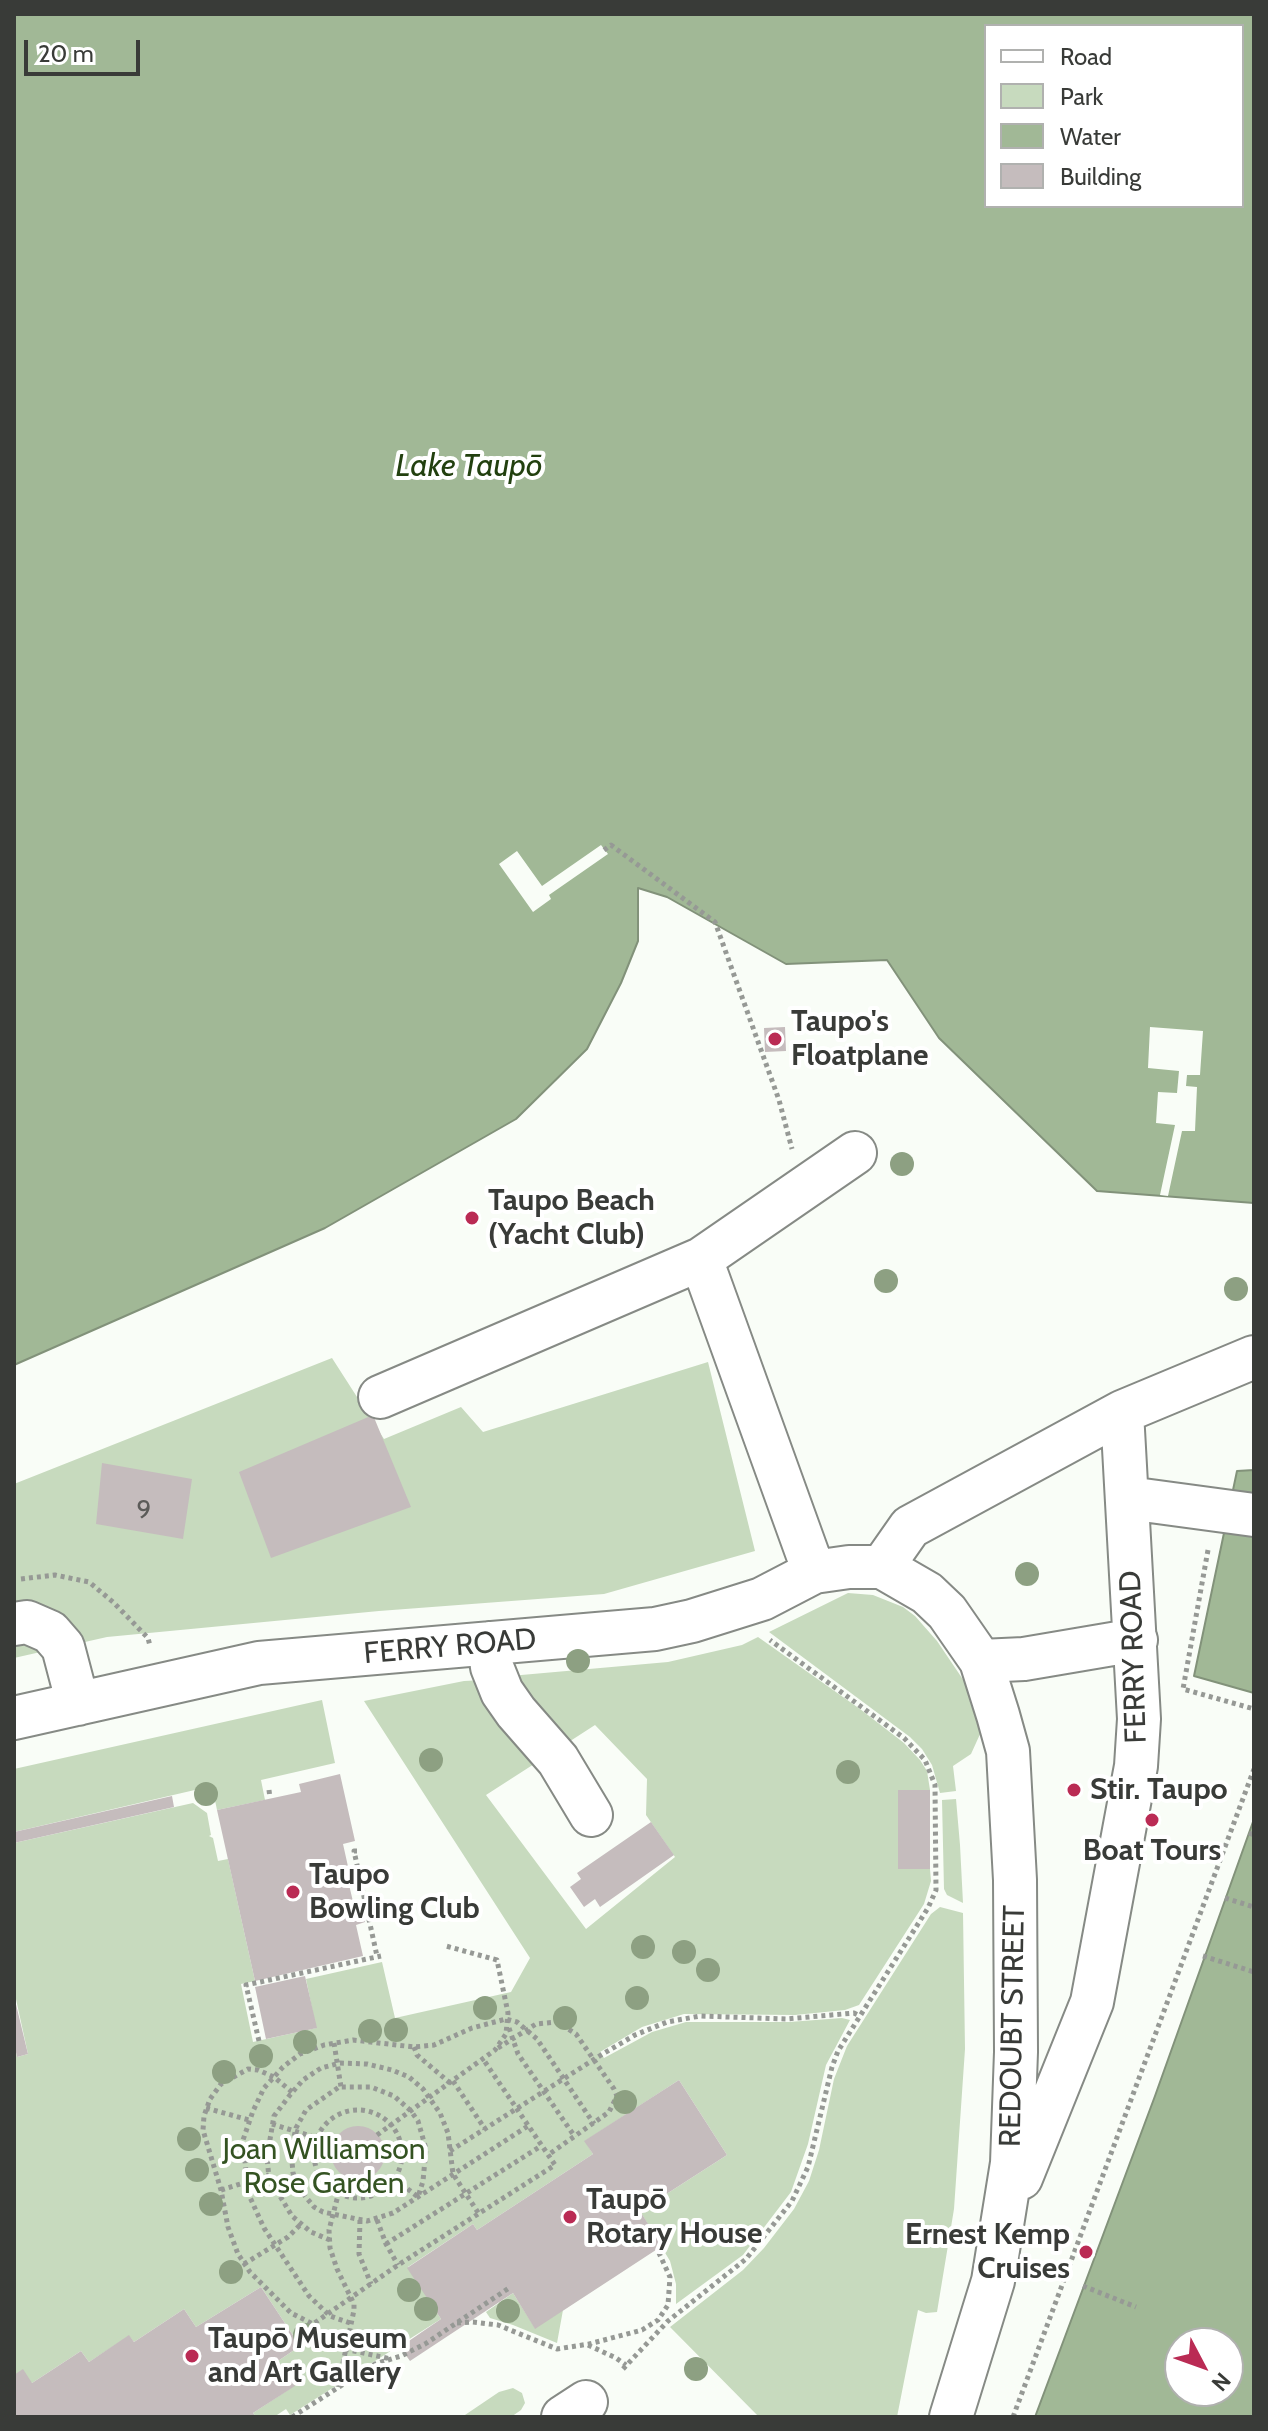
<!DOCTYPE html>
<html>
<head>
<meta charset="utf-8">
<style>
  body { margin:0 }
  #map { position:relative; width:1268px; height:2431px; overflow:hidden; background:#f9fdf7; font-family:Cabin,sans-serif }
  canvas { display:block }
  .frame { position:absolute; inset:0; border:16px solid #393b38; pointer-events:none }
  .legend { position:absolute; left:984px; top:24px; width:260px; height:184px; box-sizing:border-box; background:#fff; border:2px solid #b0b1af; margin:0; padding:10px 14px; list-style:none; font-size:24px; color:#393b38 }
  .legend li { display:flex; align-items:center; gap:16px; height:40px }
  .legend b { width:40px; border:2px solid #b0b1af }
  .north { position:absolute; left:1164px; top:2327px; width:80px; height:80px; box-sizing:border-box; background:#fff; border:2px solid #b0b1af; border-radius:50%; rotate:131deg; font-size:22px; font-weight:700; line-height:32px; text-align:center; color:#393b38 }
  .north::after { content:''; display:block; margin:auto; width:28px; height:36px; background:#ba2b54; clip-path:polygon(50% 0,100% 100%,50% 72%,0 100%) }
  .scale { position:absolute; left:24px; top:40px; width:116px; height:36px; box-sizing:border-box; border:4px solid #393b38; border-top:0; padding-left:10px; font-size:24px; line-height:28px; white-space:nowrap; color:#393b38; -webkit-text-stroke:6px #fff; paint-order:stroke }
</style>
</head>
<body>
<div id="map">
<canvas width="1268" height="2431"></canvas>
<div class="frame"></div>
<ul class="legend">
<li><b style="height:10px;background:#fff"></b>Road</li>
<li><b style="height:22px;background:#c7dabe"></b>Park</li>
<li><b style="height:22px;background:#a1b896"></b>Water</li>
<li><b style="height:22px;background:#c5bcbd"></b>Building</li>
</ul>
<div class="north">N</div>
<div class="scale">20 m</div>
</div>
<script>
const c = document.querySelector('canvas').getContext('2d');
c.lineJoin = 'round';
function paint(path, color) { c.fillStyle = color; c.fill(path, 'evenodd'); }
const shape = rows => new Path2D(rows.map(r => 'M' + r).join(''));
function stroke(path, color, width, dash) { c.strokeStyle = color; c.lineWidth = width; c.lineCap = dash ? 'butt' : 'round'; c.setLineDash(dash || []); c.stroke(path); }
function write(font, color, halo, rows, align = 'center') {
  c.font = font + ' Cabin,sans-serif'; c.lineWidth = 8; c.setLineDash([]); c.textBaseline = 'middle'; c.strokeStyle = halo; c.fillStyle = color; for (const [text, x, y, turn = 0] of rows) {
    c.save(); c.translate(x, y); c.rotate((+turn || 0) * Math.PI / 180); c.textAlign = isNaN(turn) ? turn : align; if (halo) c.strokeText(text, 0, 0); c.fillText(text, 0, 0); c.restore();
  }
}
paint(shape([
  [332,1358,384,1439,461,1407,483,1432,708,1362,755,1551,604,1594,379,1611,107,1637,14,1658,14,1484],
  [848,1593,873,1595,903,1607,915,1616,937,1641,964,1681,981,1732,971,1754,953,1766,956,1791,940,1793,932,1765,922,1749,910,1737,769,1632],
  [758,1637,860,1709,904,1743,920,1760,927,1771,930,1790,898,1791,898,1869,930,1869,931,1881,924,1904,859,2005,845,2010,795,2015,684,2014,642,2027,600,2052,604,2058,652,2032,686,2022,789,2022,842,2018,850,2020,826,2065,808,2144,791,2192,743,2255,676,2304,676,2284,670,2261,640,2211,727,2155,679,2080,585,2141,593,2154,477,2230,473,2224,408,2267,441,2319,290,2415,286,2409,274,2417,256,2417,253,2413,294,2386,278,2361,300,2346,261,2287,196,2327,184,2309,134,2342,129,2336,89,2362,81,2351,32,2383,14,2375,14,2043,17,2057,28,2054,14,1990,14,1843,193,1803,207,1813,211,1835,209,1836,213,1838,218,1861,228,1859,255,1981,241,1984,253,2042,316,2028,306,1979,382,1962,395,2018,511,1992,530,1958,364,1701,464,1681,484,1680,545,1757,486,1795,586,1929,675,1857,646,1815,647,1779,595,1725,561,1747,510,1676,668,1662,742,1645],
  [322,1700,335,1763,261,1780,265,1800,217,1810,212,1786,14,1832,14,1769],
  [956,1799,960,1845,963,1903,947,1895,944,1889,942,1800],
  [940,1907,963,1913,965,2049,954,2209,937,2312,926,2313,918,2310,897,2417,759,2417,670,2327,743,2270,764,2248,794,2209,809,2181,819,2150,834,2079,847,2046,931,1914],
  [513,2293,535,2328,563,2310,557,2343,513,2325,490,2318,486,2312],
  [513,2388,522,2393,525,2403,521,2410,511,2417,462,2417,499,2392]
]), '#c7dabe');
const water = shape([
  [14,14,1254,14,1254,1203,1097,1191,939,1038,887,960,786,964,667,897,638,888,638,941,621,983,587,1049,516,1119,325,1228,14,1365,14,14],
  [986,26,1242,26,1242,206,986,206,986,26],
  [1254,1470,1254,1693,1194,1676,1237,1471,1254,1470],
  [1254,1819,1254,2417,1035,2417,1155,2096,1254,1819],
  [1180,2343,1228,2343,1228,2391,1180,2391,1180,2343]
]);
paint(water, '#a1b896');
stroke(water, '#82927a', 2);
paint(shape([
  [601,845,608,854,549,895,551,899,533,912,499,864,517,851,542,886],
  [1150,1027,1203,1031,1200,1075,1187,1075,1186,1086,1197,1087,1195,1131,1182,1131,1168,1196,1160,1195,1175,1125,1156,1123,1158,1092,1177,1093,1179,1071,1148,1068]
]), '#f9fdf7');
paint(shape([
  [785,1027,786,1051,765,1052,764,1028],
  [373,1415,411,1507,271,1558,239,1472],
  [102,1463,192,1479,183,1539,96,1524],
  [340,1774,355,1841,343,1844,349,1871,346,1872,355,1910,362,1908,365,1922,356,1925,363,1956,255,1981,217,1810,301,1792,299,1784],
  [898,1790,930,1790,930,1869,898,1869],
  [172,1796,174,1807,14,1843,14,1832],
  [651,1822,674,1855,600,1907,595,1899,584,1907,570,1887,581,1879,577,1873],
  [305,1976,317,2028,266,2039,255,1987],
  [14,1996,28,2054,17,2057,14,2043],
  [679,2080,727,2155,640,2211,662,2246,535,2329,513,2293,410,2361,400,2347,441,2319,407,2268,473,2224,477,2230,593,2154,584,2141],
  '331 2153a27 27 0 1 1 54 0a27 27 0 1 1-54 0Z',
  [261,2287,300,2346,278,2361,295,2386,253,2413,256,2417,14,2417,14,2375,23,2369,32,2383,81,2351,89,2362,129,2335,134,2342,184,2309,196,2327]
]), '#c5bcbd');
const minor = shape([
  [701,1259,855,1153],
  [380,1397,701,1259,814,1572],
  [1122,1412,1254,1357],
  [1128,1498,1254,1515],
  [882,1567,910,1527,1122,1412,1139,1719,1136,1766,1092,2002,1021,2178],
  [14,1624,27,1622,50,1632,63,1647,78,1704],
  [489,1643,492,1667,502,1692,516,1712,558,1760,591,1815],
  [981,1661,1024,1659,1136,1640],
  [14,1718,259,1663,655,1629,692,1621,762,1599,814,1572,849,1567,882,1567,927,1593,947,1612,981,1661,998,1715,1008,1751,1015,1880,1016,2052,1012,2163,993,2281,951,2417],
  [563,2417,586,2402]
]);
stroke(minor, '#868a85', 46);
stroke(shape([
  [604,850,611,845,715,922,779,1100,792,1149],
  [1208,1550,1183,1689,1254,1709],
  [21,1579,55,1575,89,1582,113,1602,148,1638,150,1646],
  [269,1790,270,1798],
  [1249,1833,1254,1835],
  [357,1851,354,1851,377,1956],
  [1225,1898,1254,1907],
  [1203,1956,1254,1972],
  [509,2028,518,2054,575,2137],
  [259,2041,246,1985,381,1956],
  [334,2043,341,2087],
  [414,2047,417,2055,450,2083],
  [498,2048,536,2024,557,2022,576,2034,614,2089,617,2096,609,2112,548,2155],
  [453,2081,485,2129],
  [292,2092,274,2077,258,2070,248,2069,221,2084,210,2099,204,2116,203,2130,221,2190,228,2227,238,2254,250,2272,291,2313,313,2324,398,2265,555,2165,483,2059],
  [206,2108,249,2120],
  '314 2154a44 44 0 1 1 88 0a44 44 0 1 1-88 0Z',
  [272,2124,317,2138],
  [377,2135,495,2050,506,2034,508,2013,497,1960,446,1946],
  [450,2151,601,2055,635,2035,667,2022,700,2016,786,2019,854,2013,860,2016],
  [395,2179,418,2197,423,2181,426,2149,418,2121,411,2111,394,2096,371,2087,339,2087,306,2110,296,2128,291,2150,293,2173,301,2191,314,2207,323,2212,367,2221,393,2213,528,2126],
  [221,2190,269,2175],
  [360,2220,359,2254,371,2284],
  [377,2220,386,2244,398,2265],
  [330,2240,311,2232,292,2216,269,2178,267,2157,274,2116,290,2095,303,2080,321,2068,340,2063,367,2064,392,2070,409,2077,423,2089,440,2113,448,2133,453,2174,479,2214],
  [386,2244,541,2146],
  [244,2264,288,2237,301,2224],
  [1083,2286,1136,2307],
  [350,2323,330,2316,309,2296,264,2228,248,2193,243,2140,253,2111,264,2088,283,2067,300,2054,324,2045,353,2040,414,2047,434,2045,472,2028,506,2019,517,2022,537,2039,594,2124],
  [457,2323,473,2322,498,2325,557,2349,589,2344,642,2330,658,2320,668,2305,670,2277,659,2253],
  [588,2345,616,2358,626,2365],
  [345,2349,391,2359],
  [623,2369,668,2321,746,2259,792,2201,808,2167,832,2067,838,2051,928,1908,936,1890,935,1785,925,1760,904,1738,770,1640],
  [338,2387,354,2310,354,2304,337,2269,330,2248,329,2230,343,2176],
  [292,2417,375,2364,401,2356,425,2344,509,2288],
  [1013,2417,1254,1769]
]), '#969995', 5, [4, 4]);
stroke(minor, '#fff', 42);
c.fillStyle = '#8da082';
for (const [x, y] of [
  [902,1164],
  [886,1281],
  [1236,1289],
  [1027,1574],
  [578,1661],
  [431,1760],
  [848,1772],
  [206,1794],
  [643,1947],
  [684,1952],
  [708,1970],
  [637,1998],
  [485,2008],
  [565,2018],
  [396,2030],
  [370,2031],
  [305,2042],
  [261,2056],
  [224,2072],
  [625,2102],
  [189,2139],
  [197,2170],
  [211,2204],
  [231,2272],
  [409,2290],
  [426,2309],
  [508,2311],
  [305,2335],
  [696,2369]
]) { c.beginPath(); c.arc(x, y, 12, 0, 2 * Math.PI); c.fill(); }
for (const [x, y, r, color] of [
  [775,1039,8,"#ba2b54"],
  [472,1218,8,"#ba2b54"],
  [1074,1790,8,"#ba2b54"],
  [1152,1820,8,"#ba2b54"],
  [293,1892,8,"#ba2b54"],
  [570,2217,8,"#ba2b54"],
  [1086,2252,8,"#ba2b54"],
  [192,2356,8,"#ba2b54"]
]) { const dot = new Path2D(); dot.arc(x, y, r, 0, 2 * Math.PI); c.fillStyle = color; c.fill(dot); stroke(dot, '#fff', 3); }
write('26px', '#5c5b59', null, [
  ["9",144,1510]
]);
write('bold 30px', '#393b38', '#fff', [
  ["Taupo's",791,1022],
  ["Floatplane",791,1056],
  ["Taupo Beach",488,1201],
  ["(Yacht Club)",488,1235],
  ["Stir. Taupo",1090,1790],
  ["Boat Tours",1152,1851,"center"],
  ["Taupo",309,1875],
  ["Bowling Club",309,1909],
  ["Taupō",586,2200],
  ["Rotary House",586,2234],
  ["Ernest Kemp",1070,2235,"right"],
  ["Cruises",1070,2269,"right"],
  ["Taupō Museum",208,2339],
  ["and Art Gallery",208,2373]
], 'left');
write('30px', '#393b38', '#fff', [
  ["FERRY ROAD",450,1647,-5],
  ["FERRY ROAD",1134,1657,-92],
  ["REDOUBT STREET",1013,2026,-89]
]);
write('30px', '#345322', '#fff', [
  ["Joan Williamson",324,2150],
  ["Rose Garden",324,2184]
]);
write('italic 32px', '#22400f', '#fff', [
  ["Lake Taupō",469,467]
]);
</script>
</body>
</html>
